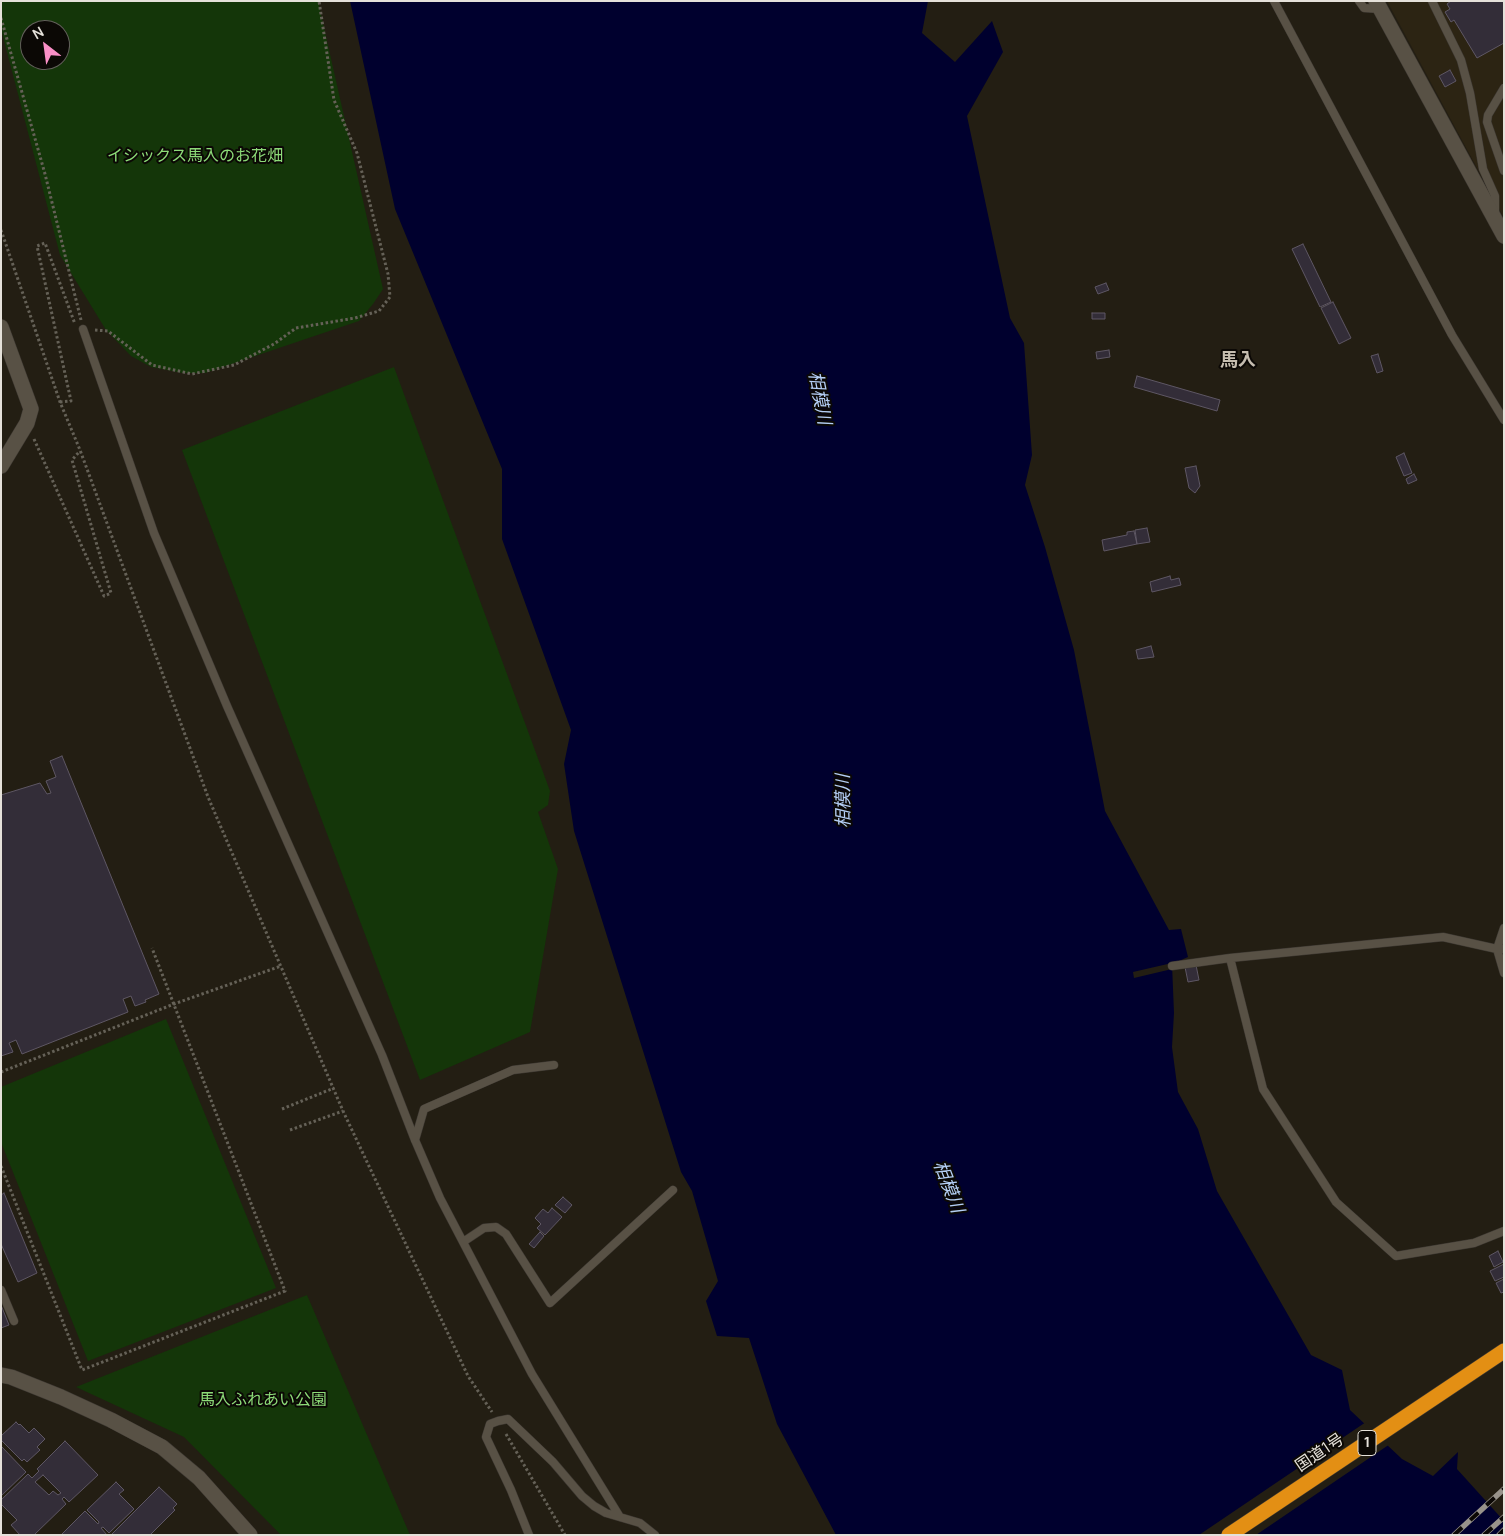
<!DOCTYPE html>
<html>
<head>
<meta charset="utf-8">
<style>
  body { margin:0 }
  #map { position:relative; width:1505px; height:1536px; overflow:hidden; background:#231e13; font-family:Manrope,sans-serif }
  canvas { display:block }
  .frame { position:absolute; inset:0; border:2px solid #e5e1da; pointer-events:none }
  .north { position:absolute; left:20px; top:20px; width:50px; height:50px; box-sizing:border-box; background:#0b0805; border:1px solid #625f5a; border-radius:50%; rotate:330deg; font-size:14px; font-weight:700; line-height:20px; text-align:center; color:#e5e1da }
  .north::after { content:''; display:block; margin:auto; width:18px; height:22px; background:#fa8fc7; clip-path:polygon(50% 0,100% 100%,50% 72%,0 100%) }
</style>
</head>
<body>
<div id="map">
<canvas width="1505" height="1536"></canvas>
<div class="frame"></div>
<div class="north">N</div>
</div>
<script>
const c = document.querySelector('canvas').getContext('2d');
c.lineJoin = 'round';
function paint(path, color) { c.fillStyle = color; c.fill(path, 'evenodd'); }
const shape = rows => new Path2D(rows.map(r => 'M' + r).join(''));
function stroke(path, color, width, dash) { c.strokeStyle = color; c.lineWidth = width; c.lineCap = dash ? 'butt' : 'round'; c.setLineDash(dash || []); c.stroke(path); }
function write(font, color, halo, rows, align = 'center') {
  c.font = font + ' Manrope,"Noto Sans JP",sans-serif'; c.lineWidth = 4; c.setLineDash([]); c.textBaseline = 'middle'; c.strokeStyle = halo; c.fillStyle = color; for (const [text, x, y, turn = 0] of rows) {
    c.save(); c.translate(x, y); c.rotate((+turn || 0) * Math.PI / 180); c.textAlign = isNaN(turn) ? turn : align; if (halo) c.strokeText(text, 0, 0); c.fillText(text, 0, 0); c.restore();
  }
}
paint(shape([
  [1387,1,1504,1,1504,218]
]), '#2c2413');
paint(shape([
  [1,1,318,1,383,289,373,304,359,321,205,373,183,373,151,367,131,356,106,330,60,255,1,29],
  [30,30,60,30,60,60,30,60],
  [394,367,550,791,548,805,538,812,558,869,530,1032,420,1080,182,450],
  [166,1019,276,1288,88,1361,1,1142,1,1087],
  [307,1295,410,1535,281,1535,184,1437,76,1387]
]), '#143609');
paint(shape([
  [350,1,928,1,922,33,955,62,992,21,1003,52,967,116,1010,318,1024,343,1032,455,1025,485,1045,547,1074,650,1105,811,1169,930,1181,929,1188,957,1172,964,1174,1013,1172,1047,1178,1092,1198,1129,1217,1191,1311,1355,1342,1370,1350,1410,1402,1459,1433,1476,1458,1452,1457,1469,1504,1521,1504,1535,836,1535,777,1424,749,1338,717,1336,706,1301,718,1281,692,1191,681,1172,574,831,564,764,571,730,502,539,502,469,395,209]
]), '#00002e');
paint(shape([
  [1172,963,1172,969,1134,978,1133,972],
  [1366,1422,1390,1444,1256,1535,1199,1535]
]), '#231e13');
const building = shape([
  [1451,1,1504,1,1504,43,1477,58,1454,20,1451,22,1445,12,1450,9,1447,4,1451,1],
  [1450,70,1456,81,1445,87,1439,76,1450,70],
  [1303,244,1331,302,1320,307,1292,249,1303,244],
  [1106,283,1109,290,1098,294,1095,287,1106,283],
  [1333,302,1351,338,1339,344,1321,308,1333,302],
  [1092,313,1105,313,1105,319,1092,319,1092,313],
  [1109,350,1110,357,1097,359,1096,352,1109,350],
  [1378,354,1383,371,1377,373,1371,356,1378,354],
  [1137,376,1220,400,1217,411,1134,387,1137,376],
  [1404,453,1412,473,1404,476,1396,457,1404,453],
  [1196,466,1200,486,1195,493,1189,488,1185,468,1196,466],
  [1414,474,1417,480,1408,484,1406,479,1414,474],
  [1147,528,1150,542,1137,544,1135,530,1147,528],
  [1134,531,1137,544,1104,551,1102,540,1127,535,1127,532,1134,531],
  [1170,576,1171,580,1179,578,1181,585,1152,592,1150,582,1170,576],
  [1151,646,1154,657,1138,659,1136,650,1151,646],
  [62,756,159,994,145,1000,146,1002,135,1006,131,996,123,999,128,1012,22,1054,16,1040,9,1043,13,1052,1,1056,1,795,40,783,47,794,51,793,46,781,56,777,50,761,62,756],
  [1196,965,1199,980,1188,982,1185,967,1196,965],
  [4,1193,37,1273,18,1282,1,1244,1,1195,4,1193],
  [563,1197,572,1205,565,1213,555,1205,563,1197],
  [552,1208,562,1217,545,1235,537,1228,541,1224,535,1218,543,1209,548,1213,552,1208],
  [540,1232,544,1236,534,1248,529,1244,540,1232],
  [1498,1251,1503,1262,1494,1267,1489,1256,1498,1251],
  [1504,1264,1504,1277,1495,1281,1490,1271,1504,1264],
  [1504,1279,1504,1292,1501,1293,1496,1283,1504,1279],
  [1,1305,9,1325,1,1328,1,1305],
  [16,1422,19,1425,20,1424,29,1433,34,1428,45,1439,37,1447,40,1450,27,1462,24,1459,22,1461,1,1440,1,1436,16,1422],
  [65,1441,98,1475,69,1502,64,1497,62,1499,66,1504,34,1535,20,1535,11,1525,17,1520,1,1504,1,1500,28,1474,32,1478,39,1471,37,1469,65,1441],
  [43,1475,61,1493,58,1495,53,1491,49,1495,35,1482,43,1475],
  [1,1446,26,1472,1,1496,1,1446],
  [116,1482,124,1490,119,1494,134,1509,109,1533,103,1527,101,1528,107,1535,61,1535,85,1511,98,1524,99,1522,87,1510,116,1482],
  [159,1487,177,1504,173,1508,175,1510,150,1535,111,1535,159,1487]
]);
paint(building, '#332d38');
stroke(building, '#5e5764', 1);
const lane = shape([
  [1274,1,1452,335,1504,420],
  [1359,1,1364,8,1381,9],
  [1432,1,1461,60,1470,93,1483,169,1495,196,1495,213],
  [1504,88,1488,115,1487,122,1504,171],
  [83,329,154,533,227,706,382,1055,415,1140,440,1198,532,1374,620,1517],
  [1504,928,1497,949,1504,949],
  [1230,958,1263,1089,1336,1202,1396,1256,1474,1243,1504,1231],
  [1172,966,1230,958,1443,937,1497,949,1504,973],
  [415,1140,424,1109,513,1070,554,1065],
  [463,1242,484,1228,496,1227,506,1234,550,1303,673,1190],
  [1,1290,14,1321],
  [529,1535,511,1490,486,1437,490,1424,498,1421,508,1419,553,1462,582,1496,594,1506,606,1513,640,1523,655,1535]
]);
const street = shape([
  [1376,1,1504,236]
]);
const secondary = shape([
  [1,327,31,409,27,423,1,466],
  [1,1375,11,1377,61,1397,111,1420,162,1447,199,1478,250,1535]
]);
const highway = shape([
  [1229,1535,1504,1351]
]);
stroke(lane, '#3d3832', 9);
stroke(street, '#3d3832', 16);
stroke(secondary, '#3d3832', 16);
stroke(highway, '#3d3832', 16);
stroke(shape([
  [1,18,45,174,81,320],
  [1,230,60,402,80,450,208,797,343,1111,468,1376,492,1412],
  [95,330,108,331,152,365,192,374,234,365,274,344,296,328,355,318,379,311,390,297,388,274,357,153,334,100,319,1],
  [60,402,71,401,37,246,45,243,75,324],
  [34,439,104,596,111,593,72,460,80,451],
  [1,1072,174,1004,281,966],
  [282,1109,334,1088],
  [290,1130,343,1111],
  [1,1166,82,1370,285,1291,152,948],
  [506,1434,565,1535]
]), '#656157', 3, [2.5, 2.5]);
stroke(lane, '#585145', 8);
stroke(street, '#585145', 15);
stroke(secondary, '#585145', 15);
stroke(highway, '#e38f14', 15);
const rail = shape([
  [1454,1535,1504,1489],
  [1484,1535,1504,1517],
  [1499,1535,1504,1530]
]);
stroke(rail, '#98938b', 5.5);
stroke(rail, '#0b0805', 4, [11]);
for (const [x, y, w] of [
  [1367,1443,18]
]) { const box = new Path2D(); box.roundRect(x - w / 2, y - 12.5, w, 25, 4); c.fillStyle = '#0b0805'; c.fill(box); stroke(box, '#e5e1da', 1); }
write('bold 15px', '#e5e1da', null, [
  ["1",1367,1443]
]);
write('16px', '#8ddb78', '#0b0805', [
  ["イシックス馬入のお花畑",195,157],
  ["馬入ふれあい公園",263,1401]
]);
write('16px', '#e5e1da', '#0b0805', [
  ["国道1号",1320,1453,-34]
]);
write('bold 18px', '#c5bdb0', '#0b0805', [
  ["馬入",1238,361]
]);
write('italic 18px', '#b4cef5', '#0b0805', [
  ["相模川",819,398,79],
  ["相模川",844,801,-91],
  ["相模川",948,1187,69]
]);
</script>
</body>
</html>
